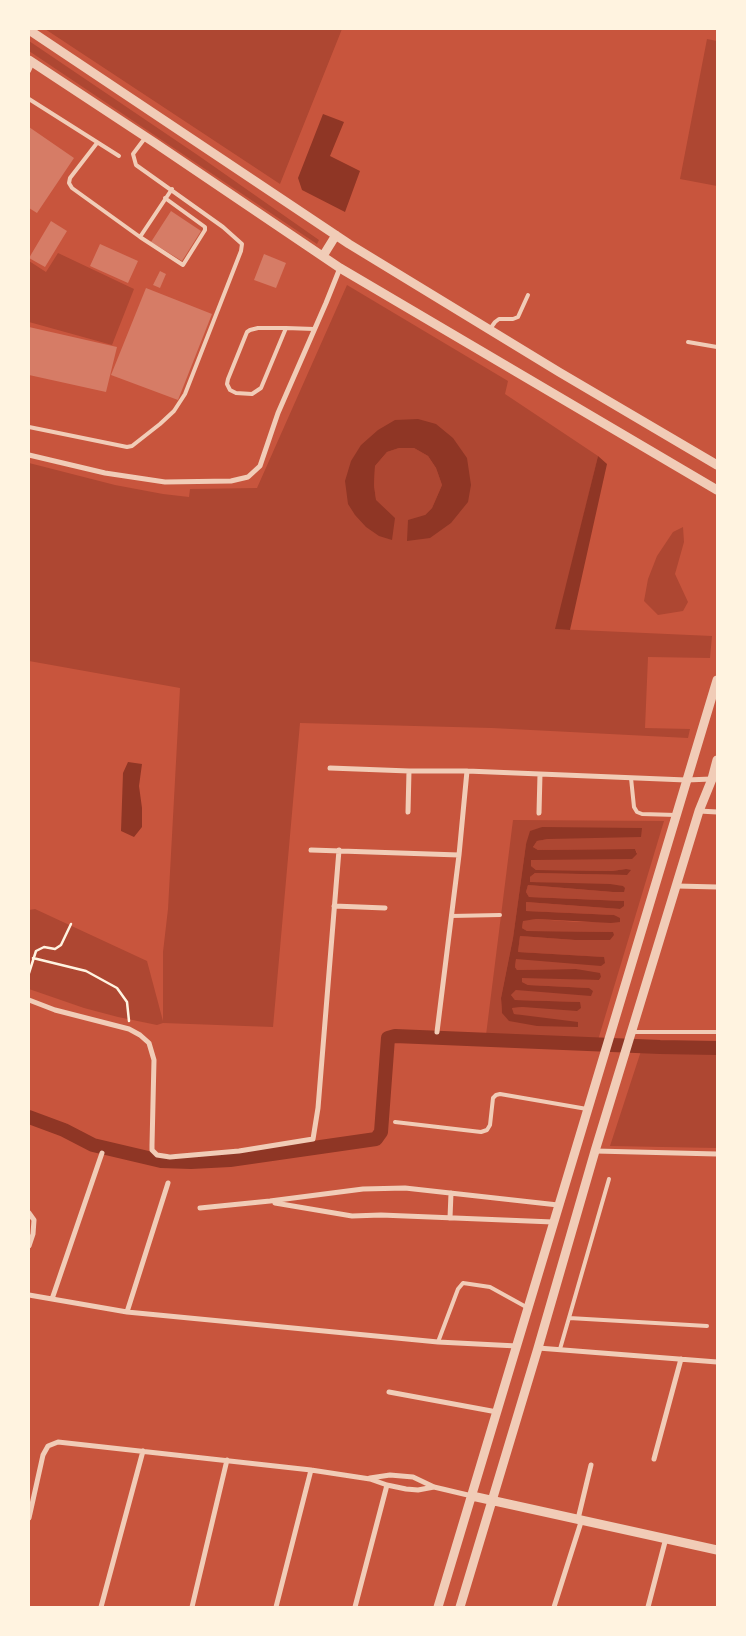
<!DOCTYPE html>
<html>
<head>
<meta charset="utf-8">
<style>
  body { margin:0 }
  #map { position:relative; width:746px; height:1636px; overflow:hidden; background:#c8553d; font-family:Montserrat,sans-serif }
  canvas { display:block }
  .frame { position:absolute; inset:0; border:30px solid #fff3e0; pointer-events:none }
</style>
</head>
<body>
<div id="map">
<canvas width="746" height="1636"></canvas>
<div class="frame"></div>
</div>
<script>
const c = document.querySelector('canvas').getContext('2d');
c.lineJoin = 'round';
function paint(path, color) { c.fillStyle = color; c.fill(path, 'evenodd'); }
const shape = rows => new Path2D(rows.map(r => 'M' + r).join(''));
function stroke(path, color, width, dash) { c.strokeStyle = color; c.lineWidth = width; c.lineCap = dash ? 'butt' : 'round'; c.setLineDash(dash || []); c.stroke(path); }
paint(shape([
  [45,29,342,29,280,184],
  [707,39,717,41,717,186,680,179],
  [29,41,199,156,319,240,317,244,29,51],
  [58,253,134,289,112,345,29,322,29,261,46,272],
  [347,285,508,381,505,394,598,456,556,629,712,636,710,658,648,657,645,728,690,729,688,738,492,728,300,723,273,1027,163,1023,157,1025,118,1017,84,1008,29,989,29,910,35,909,147,961,163,1021,163,952,168,909,180,688,29,661,29,463,115,485,163,494,189,497,190,489,257,488],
  [453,438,430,538,425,515,432,508,442,485,436,468,428,456,414,448,399,448,387,452,375,466,374,485,376,500,361,445],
  [683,527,684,542,675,574,688,602,683,611,658,615,644,601,648,579,657,556,673,532],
  [513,820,664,821,598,1040,486,1035],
  [542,827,548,839,537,841,533,847,538,850,635,849,637,853,531,859,531,866,536,870,612,871,626,869,627,875,535,873,530,877,530,882,622,886,613,892,528,885,526,892,529,897,624,901,620,909,526,902,525,911,614,915,620,922,577,922,536,919,523,920,522,928,527,931,613,932,610,940,575,940,520,936,518,952,603,957,516,959,515,967,517,970,576,969,601,977,599,980,522,977,522,982,528,985,589,988,516,990,511,995,515,1000,579,1002,512,1008,514,1014,524,1016,502,1013,501,998,513,938,526,844],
  [641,1051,717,1052,717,1148,610,1146]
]), '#ae4732');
paint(shape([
  [323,114,344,122,330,156,360,171,345,212,302,190,298,178],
  [418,419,436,424,453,438,467,458,471,485,468,502,451,523,430,538,407,541,408,520,425,515,432,508,442,485,436,468,428,456,414,448,399,448,387,452,375,466,374,485,376,500,395,518,392,540,379,536,366,527,355,515,348,504,345,481,351,461,361,445,378,430,395,420],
  [598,456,607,464,570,630,555,629],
  [128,762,142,764,139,786,142,808,142,827,134,837,121,831,123,773],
  [542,827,642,828,641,837,548,839,537,841,533,847,538,850,635,849,637,854,632,859,531,860,531,866,536,870,612,871,626,869,631,870,627,875,535,873,530,877,530,882,610,884,623,886,625,888,624,892,613,892,528,885,526,892,529,897,624,901,624,906,620,909,526,902,526,911,614,915,620,918,620,922,611,923,536,919,523,921,522,928,527,931,613,932,614,935,610,940,575,940,520,936,518,952,604,957,605,963,601,966,516,959,515,967,517,970,576,969,600,973,601,977,599,980,522,978,522,982,528,985,589,988,593,991,591,996,516,990,511,995,515,1000,580,1002,581,1008,577,1011,523,1007,512,1008,514,1014,578,1022,578,1027,537,1026,509,1021,502,1013,501,998,513,938,526,844,530,831]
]), '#8f3625');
stroke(shape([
  [29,1117,64,1130,93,1145,161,1161,191,1162,230,1160,376,1139,381,1132,388,1038,395,1036,660,1047,717,1048]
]), '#8f3625', 14);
paint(shape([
  [29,127,74,158,37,213,29,208],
  [171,211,201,231,182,261,151,242],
  [51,221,67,231,45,267,29,258],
  [100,244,138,261,128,283,90,266],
  [264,254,286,263,276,288,254,280],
  [160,271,166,274,160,288,153,285],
  [146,288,212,314,178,400,111,375],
  [29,327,117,347,106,392,29,375]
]), '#d67c66');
stroke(shape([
  [33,958,86,971,117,988,127,1002,129,1021],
  [29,973,36,951,44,947,55,949,61,945,71,924]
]), '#fff3e0', 2.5);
stroke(shape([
  [29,71,33,62],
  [29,99,119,156],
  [97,143,70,178,69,183,72,188,140,237,183,265,205,230,205,227,165,198],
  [140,237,172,189],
  [286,328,261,388,252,394,236,393,230,390,227,384,228,379,247,332,250,330,258,328,286,328,314,329],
  [490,329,495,322,499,319,513,319,518,317,528,295],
  [688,342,717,347],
  [29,427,127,447,132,446,160,424,174,411,185,394,241,251,242,244,223,227,136,165,133,154,145,138],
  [631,778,634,807,637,812,642,814,676,815],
  [451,916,500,915],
  [631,1032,717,1032],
  [395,1122,481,1132,487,1130,490,1125,493,1098,496,1095,500,1094,587,1109],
  [569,1318,707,1326],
  [438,1342,458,1289,463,1283,490,1287,528,1308],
  [560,1349,609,1179]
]), '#f1ccb7', 4);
stroke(shape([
  [29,455,105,473,165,482,231,481,248,477,260,466,278,413,326,303,340,268],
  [330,768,409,771,467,771,686,780,712,779],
  [699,811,717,812],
  [408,812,409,771],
  [539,813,540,774],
  [311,850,459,855],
  [677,886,717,887],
  [334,906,385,908],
  [29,1000,55,1010,129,1029,140,1035,149,1043,154,1060,152,1145,152,1150,157,1155,170,1157,239,1151,313,1139,318,1108,339,850],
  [437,1032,459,855,467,771],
  [595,1151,717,1154],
  [275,1203,352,1216,381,1215,553,1222],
  [200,1208,270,1201,363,1189,405,1188,558,1205],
  [29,1213,34,1220,33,1234,29,1246],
  [450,1218,451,1193],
  [29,1295,127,1312,438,1342,517,1346],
  [52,1299,102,1153],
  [127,1312,168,1183],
  [538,1348,717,1362],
  [389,1392,497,1412],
  [654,1459,681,1359],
  [370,1478,390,1475,413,1477,434,1487,472,1496],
  [29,1518,43,1455,48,1446,58,1442,311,1470,370,1479,387,1485,406,1489,418,1490,434,1487],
  [578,1519,591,1465],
  [101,1607,143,1451],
  [192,1607,227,1460],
  [276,1607,311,1470],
  [355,1607,387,1485],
  [554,1607,582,1519],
  [648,1607,666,1538]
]), '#f1ccb7', 5);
stroke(shape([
  [29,30,349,244,559,372,717,465],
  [29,60,155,143,340,268,717,490],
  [323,256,336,235],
  [472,1496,717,1550],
  [438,1607,717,680],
  [460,1607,538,1348,595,1151,699,811,712,779,717,760]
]), '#f1ccb7', 9);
</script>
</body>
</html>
